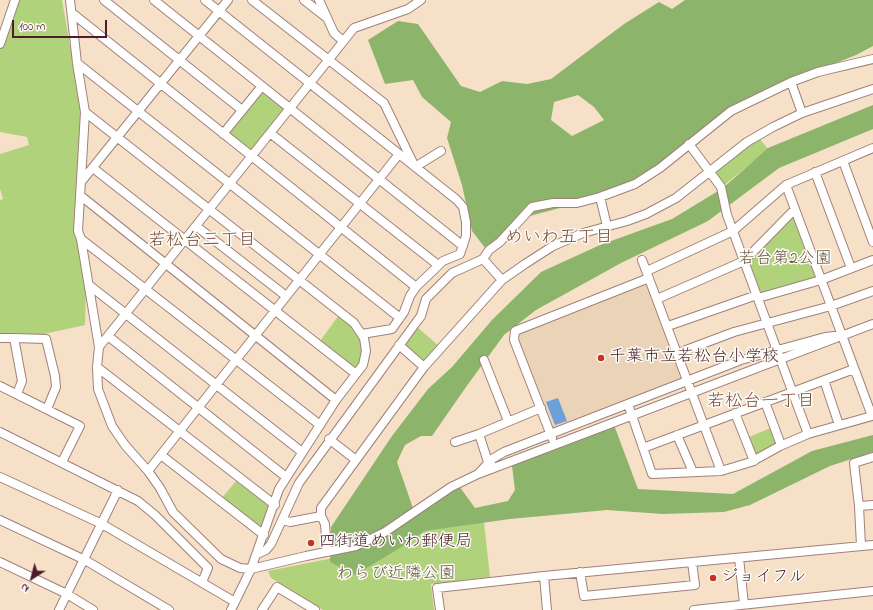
<!DOCTYPE html>
<html>
<head>
<meta charset="utf-8">
<style>
  body { margin:0 }
  #map { position:relative; width:873px; height:610px; overflow:hidden; background:#f6e1c8; font-family:"Indie Flower",sans-serif }
  canvas { display:block }
  .north { position:absolute; left:12px; top:558px; width:40px; height:40px; -webkit-text-stroke:3px #fdfcf7; paint-order:stroke; rotate:216deg; font-size:11px; font-weight:700; line-height:16px; text-align:center; color:#4a1f2b }
  .north::after { content:''; display:block; margin:auto; width:14px; height:18px; background:#4a1f2b; clip-path:polygon(50% 0,100% 100%,50% 72%,0 100%) }
  .scale { position:absolute; left:12px; top:20px; width:95px; height:18px; box-sizing:border-box; border:2px solid #4a1f2b; border-top:0; padding-left:5px; font-size:12px; line-height:14px; white-space:nowrap; color:#4a1f2b; -webkit-text-stroke:3px #fdfcf7; paint-order:stroke }
</style>
</head>
<body>
<div id="map">
<canvas width="873" height="610"></canvas>
<div class="north">N</div>
<div class="scale">100 m</div>
</div>
<script>
const c = document.querySelector('canvas').getContext('2d');
c.lineJoin = 'round';
function paint(path, color) { c.fillStyle = color; c.fill(path, 'evenodd'); }
const shape = rows => new Path2D(rows.map(r => 'M' + r).join(''));
function stroke(path, color, width, dash) { c.strokeStyle = color; c.lineWidth = width; c.lineCap = dash ? 'butt' : 'round'; c.setLineDash(dash || []); c.stroke(path); }
function write(font, color, halo, rows, align = 'center') {
  c.font = font + ' "Indie Flower","Klee One",sans-serif'; c.lineWidth = 3; c.setLineDash([]); c.textBaseline = 'middle'; c.strokeStyle = halo; c.fillStyle = color; for (const [text, x, y, turn = 0] of rows) {
    c.save(); c.translate(x, y); c.rotate((+turn || 0) * Math.PI / 180); c.textAlign = isNaN(turn) ? turn : align; if (halo) c.strokeText(text, 0, 0); c.fillText(text, 0, 0); c.restore();
  }
}
paint(shape([
  [647,284,685,377,555,430,552,429,517,338,521,331]
]), '#ebd3b8');
paint(shape([
  [19,0,62,0,82,115,75,231,86,286,85,325,44,334,0,334,0,200,3,199,0,189,0,154,29,145,27,137,0,132,0,50],
  [260,93,265,93,283,108,283,112,253,150,248,151,231,138,230,132],
  [759,138,768,149,722,187,714,170],
  [793,216,797,217,819,275,816,279,764,293,759,290,749,262,750,259],
  [339,315,358,332,364,354,357,369,320,341],
  [417,327,439,346,425,363,405,348,405,343],
  [773,427,777,445,758,455,755,454,749,437],
  [236,481,268,505,269,509,262,528,221,499],
  [483,513,490,577,431,584,434,610,323,610,271,578,268,571,358,553,412,529]
]), '#b0d27b');
paint(shape([
  [685,0,873,0,873,46,856,55,741,101,653,172,571,205,526,217,486,249,472,231,462,185,447,138,451,122,422,97,413,80,385,84,368,40,398,21,418,24,461,86,480,92,502,81,527,84,551,79,624,24,659,2,672,9],
  [578,95,594,107,604,120,572,136,551,120,554,102],
  [873,105,873,129,779,168,708,221,621,263,536,310,504,335,466,387,432,436,421,436,405,445,397,462,415,514,459,486,475,508,508,501,515,490,512,466,553,447,614,425,638,489,733,494,812,451,873,435,873,452,830,466,750,505,724,512,663,514,607,510,510,519,424,531,408,543,355,575,330,562,331,527,392,436,428,389,452,367,492,320,541,272,600,245,672,219,723,188,768,148]
]), '#8cb46b');
paint(shape([
  [558,398,567,421,555,425,546,402]
]), '#6ba1d8');
const minor = shape([
  [70,0,77,63,85,112,78,231,81,239,99,347,97,367,98,389,112,426,125,445,148,471,160,488,173,512,221,559,240,568,251,569,306,556,356,546,385,532,451,487,478,474,873,324],
  [104,0,242,110],
  [154,0,463,246],
  [205,0,457,200,463,207,466,222,466,236,460,254,443,261,416,287,410,296,404,312,392,329,362,334],
  [252,0,384,103,415,167,441,151],
  [304,0,327,18],
  [319,0,334,33,343,41],
  [72,13,416,287],
  [0,44,15,0],
  [77,63,400,318],
  [791,82,802,113],
  [85,112,354,323,364,338,366,351,363,365,336,400,279,489,251,569,231,610],
  [270,133,438,265],
  [223,134,262,86],
  [689,144,721,187,727,215,808,434],
  [843,161,873,242],
  [93,168,356,374],
  [815,172,851,268],
  [81,182,228,0],
  [81,196,336,400],
  [600,197,607,226],
  [196,226,286,296],
  [81,239,320,425],
  [483,259,502,280],
  [642,260,721,471],
  [647,271,733,231,786,185,873,148],
  [89,285,302,452],
  [758,298,821,280,873,260],
  [657,299,744,261,795,209],
  [668,326,757,295],
  [108,336,286,477],
  [0,338,14,338],
  [399,345,424,367],
  [99,347,354,28,408,9,421,0],
  [678,353,734,332,831,306,873,291],
  [484,360,508,421],
  [97,367,275,505],
  [824,380,839,425],
  [0,386,80,426,62,462],
  [17,394,22,381,14,338,46,339,55,376,56,387,47,409],
  [765,402,781,445],
  [628,404,652,474,721,471,751,462,780,446,808,434,872,416,786,185],
  [735,413,754,461],
  [0,432,138,501,155,515,208,568,202,582],
  [479,434,488,462,491,464],
  [677,435,693,472],
  [552,438,514,340,515,331,649,278],
  [329,439,356,460],
  [455,442,479,434,541,408],
  [643,448,854,369],
  [161,455,264,535],
  [148,471,399,154],
  [479,473,492,459,504,452,741,360,825,337,835,336],
  [0,477,102,524,235,602],
  [859,506,873,505],
  [0,520,85,560,169,610],
  [282,520,290,522,321,516],
  [861,546,859,506,854,463,873,457],
  [327,552,325,524,321,516,321,508,424,367,502,280,525,264,553,246,583,233,627,221,646,214,676,198,747,142,773,127,802,113,873,89],
  [257,554,266,550,271,544,299,483,415,324,421,316,426,299,452,273,483,259,489,250,500,242,532,207,553,203,577,203,600,197,635,184,660,168,731,111,791,82,818,72,873,59],
  [739,558,744,604],
  [0,562,67,594,93,610],
  [580,572,584,596,695,585,692,562],
  [544,576,547,610],
  [59,610,118,490],
  [262,610,277,587,315,610],
  [440,610,437,588,544,576,873,545],
  [694,610,873,591]
]);
stroke(minor, '#a0807a', 10);
stroke(minor, '#fff', 8);
for (const [x, y, r, color] of [
  [601,358,4,"#c8321e"],
  [311,543,4,"#c8321e"],
  [713,578,4,"#c8321e"]
]) { const dot = new Path2D(); dot.arc(x, y, r, 0, 2 * Math.PI); c.fillStyle = color; c.fill(dot); stroke(dot, '#fdfcf7', 1.5); }
write('17px', '#695543', '#fdfcf7', [
  ["若台第2公園",785,260],
  ["わらび近隣公園",396,575]
]);
write('17px', '#4a1f2b', '#fdfcf7', [
  ["千葉市立若松台小学校",609,358],
  ["四街道めいわ郵便局",319,543],
  ["ジョイフル",721,578]
], 'left');
write('18px', '#7c4e3e', '#fdfcf7', [
  ["めいわ五丁目",559,239],
  ["若松台三丁目",202,242],
  ["若松台一丁目",761,403]
]);
</script>
</body>
</html>
